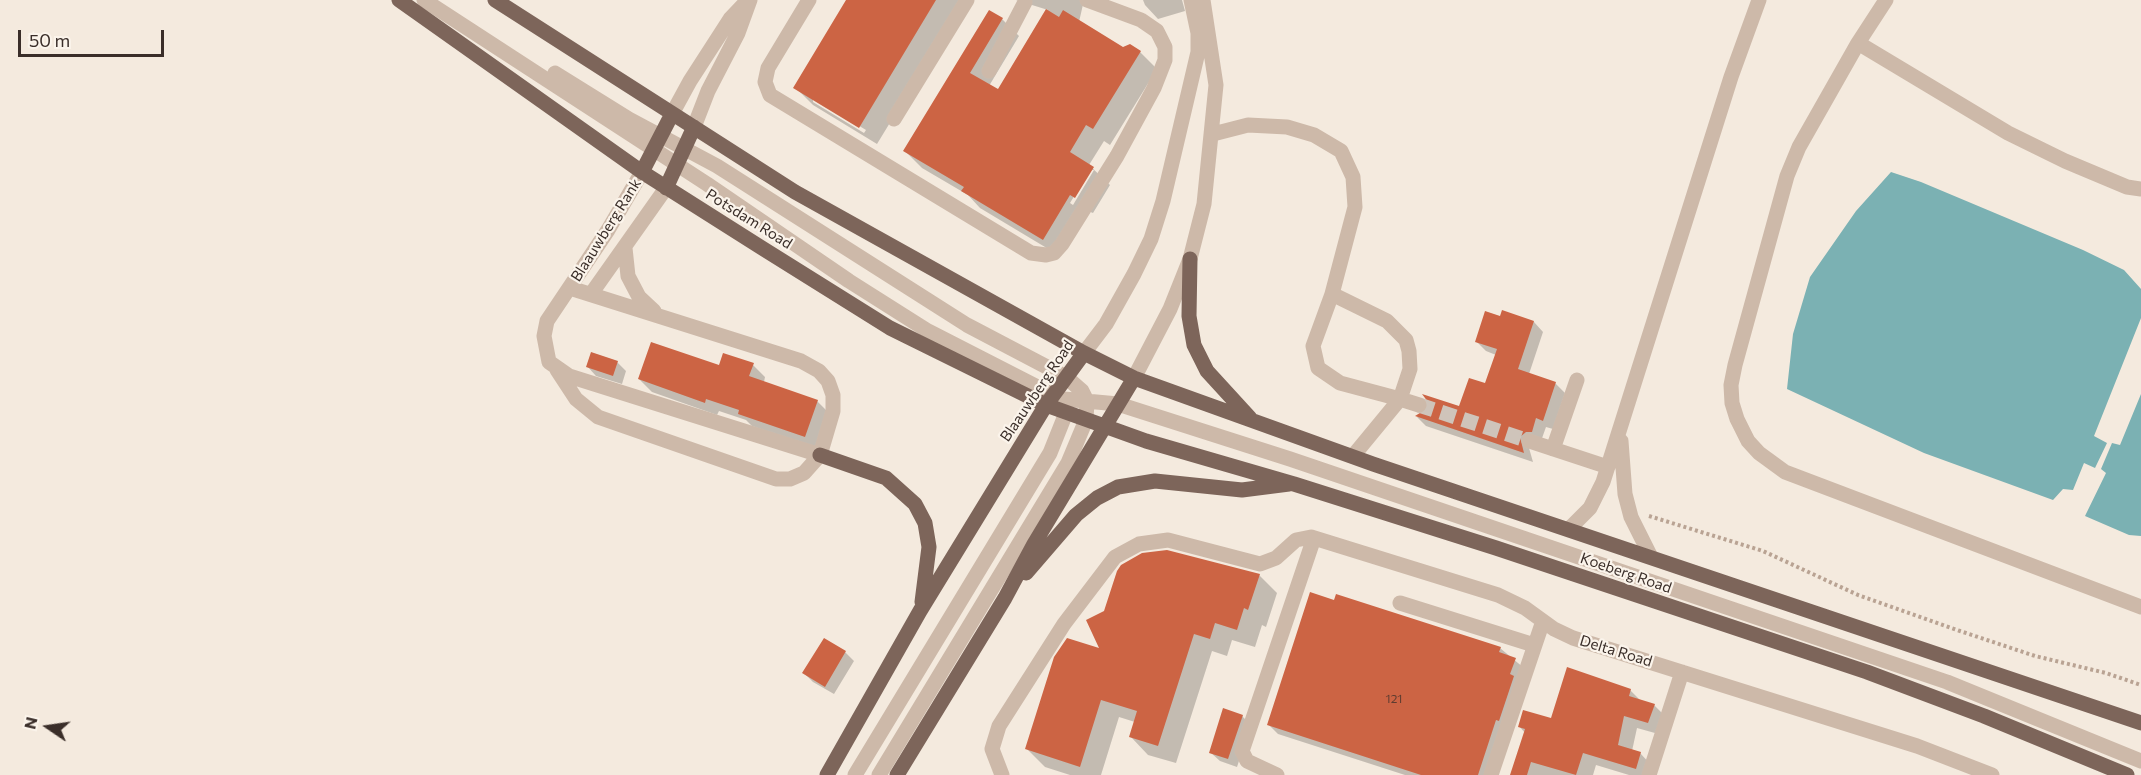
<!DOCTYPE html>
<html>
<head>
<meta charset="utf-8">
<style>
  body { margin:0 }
  #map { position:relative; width:2141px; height:775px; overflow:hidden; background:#f4eade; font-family:Commissioner,sans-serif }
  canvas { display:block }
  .north { position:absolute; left:18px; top:697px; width:60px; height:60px; -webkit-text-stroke:4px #fbf4eb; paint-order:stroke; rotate:283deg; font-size:16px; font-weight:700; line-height:24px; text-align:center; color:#3a2e29 }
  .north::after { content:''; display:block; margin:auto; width:21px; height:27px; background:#3a2e29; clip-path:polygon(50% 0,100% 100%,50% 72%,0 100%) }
  .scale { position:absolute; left:18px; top:30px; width:146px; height:27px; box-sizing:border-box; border:3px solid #3a2e29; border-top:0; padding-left:8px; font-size:18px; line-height:21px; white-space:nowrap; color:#3a2e29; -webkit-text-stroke:4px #fbf4eb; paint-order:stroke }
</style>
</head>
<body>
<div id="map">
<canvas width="2141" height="775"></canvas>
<div class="north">N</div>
<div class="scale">50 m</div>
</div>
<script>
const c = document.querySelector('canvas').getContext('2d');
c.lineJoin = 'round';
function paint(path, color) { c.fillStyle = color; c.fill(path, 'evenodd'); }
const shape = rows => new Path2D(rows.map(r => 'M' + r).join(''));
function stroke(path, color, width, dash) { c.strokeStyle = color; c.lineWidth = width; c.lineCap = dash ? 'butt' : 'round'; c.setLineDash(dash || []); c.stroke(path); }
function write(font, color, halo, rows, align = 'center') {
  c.font = font + ' Commissioner,sans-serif'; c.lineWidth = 4.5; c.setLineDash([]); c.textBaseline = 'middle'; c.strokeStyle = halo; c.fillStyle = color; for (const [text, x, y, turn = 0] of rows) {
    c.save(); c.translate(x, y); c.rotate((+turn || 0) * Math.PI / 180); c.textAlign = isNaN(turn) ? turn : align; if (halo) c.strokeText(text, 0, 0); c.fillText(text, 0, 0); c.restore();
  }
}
paint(shape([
  [1891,172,1921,182,2083,250,2124,270,2141,289,2141,318,2094,436,2107,443,2095,468,2084,463,2073,490,2063,489,2053,500,1924,453,1787,389,1793,334,1810,277,1856,211],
  [2141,394,2141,536,2129,535,2085,516,2106,473,2101,469,2112,443,2120,445]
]), '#7bb1b3');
paint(shape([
  [848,0,960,0,963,3,877,144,813,105,795,87],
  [813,98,866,130,864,133,813,102],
  [1016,0,1084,0,1079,22,1123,48,1140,52,1157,69,1110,145,1104,141,1089,165,1110,185,1093,213,1088,211,1060,256,980,208,968,195,922,168,905,151,1002,19,1019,36,989,86,998,91,1048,10],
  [1090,170,1094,170,1073,205,1070,203],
  [1143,0,1182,0,1185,11,1158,19,1145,5],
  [1501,318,1534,322,1543,332,1529,374,1555,383,1565,393,1553,429,1546,427,1541,441,1529,448,1533,462,1426,426,1417,417,1460,408,1486,384,1496,355,1486,351,1476,341],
  [617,362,626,371,622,384,596,376,587,366],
  [753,365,765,377,764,382,817,401,830,414,818,449,752,426,746,420,719,411,717,415,652,392,639,379],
  [1259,575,1277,593,1266,627,1262,625,1255,647,1232,640,1227,656,1212,651,1176,763,1148,755,1131,737,1135,722,1119,717,1101,775,1070,775,1045,767,1027,749,1102,651],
  [1500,648,1524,668,1490,775,1405,775,1278,734,1269,725],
  [845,652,854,661,834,694,813,682,804,673],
  [1630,690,1642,702,1654,705,1667,718,1662,735,1637,728,1632,751,1640,753,1653,767,1651,775,1629,775,1596,765,1593,775,1512,775,1525,733,1519,726,1552,720],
  [1242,716,1251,725,1237,767,1220,761,1210,752]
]), '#0003');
paint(shape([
  [846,0,936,0,859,128,793,88],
  [1046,9,1059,17,1063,10,1123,47,1130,44,1141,51,1093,129,1086,125,1070,152,1094,167,1075,198,1070,195,1043,240,961,191,964,187,903,151,989,10,1003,18,970,73,998,89],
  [1502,310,1534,321,1518,369,1556,382,1543,421,1536,418,1532,432,1526,432,1520,437,1524,453,1415,416,1428,408,1428,402,1422,394,1459,406,1469,378,1485,383,1497,349,1475,342,1485,311,1500,316],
  [651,342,719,365,723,353,754,363,749,376,818,400,805,437,738,414,739,410,706,399,705,403,638,379],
  [591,352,618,361,613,376,586,367],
  [1167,550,1260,574,1248,610,1244,608,1237,630,1215,623,1210,639,1194,634,1158,746,1129,737,1137,711,1101,700,1080,767,1025,749,1054,657,1067,638,1099,648,1086,620,1104,611,1117,571,1121,565,1142,553],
  [1310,592,1334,600,1336,594,1501,647,1499,652,1516,658,1510,674,1514,676,1499,721,1496,720,1478,775,1421,775,1267,725],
  [824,638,846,651,825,687,802,673],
  [1567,667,1631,689,1629,696,1655,704,1648,723,1624,716,1618,745,1641,752,1636,769,1583,753,1576,775,1531,762,1527,775,1510,775,1525,729,1518,727,1523,710,1551,718],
  [1223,708,1243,715,1228,759,1209,753]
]), '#cc6444');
stroke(shape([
  [1419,405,1529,441]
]), '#cfc4ba', 15, [15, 8]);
stroke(shape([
  [1649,516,1763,551,1858,595,1960,631,2035,656,2106,673,2141,685]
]), '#b9a393', 4, [3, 3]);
stroke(shape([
  [424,0,707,184,849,281,928,331,1053,395,1064,399,1118,404,1290,459,1947,682,2141,761],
  [809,0,768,68,765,82,770,95,1031,253,1046,255,1054,253,1062,244,1117,156,1154,88,1165,60,1165,47,1157,31,1141,20,1087,0],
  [1886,0,1858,43,1799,147,1787,176,1735,365,1731,385,1732,403,1737,419,1748,441,1759,453,1785,472,2141,607],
  [1858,43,2008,133,2065,161,2127,187,2141,189],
  [989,71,1025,2],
  [555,73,629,119,717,166,967,325,1066,377,1082,391,1087,401,1086,420,1068,463,879,775],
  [672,114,690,81,730,19,746,2],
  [894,119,967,0],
  [694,127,708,91,738,33,750,0],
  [1213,134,1248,125,1287,127,1314,135,1341,151,1353,177,1355,207,1332,294],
  [642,172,608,230,547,321,544,336,549,362,569,376,820,455],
  [625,248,628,276,639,297,654,311],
  [591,294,666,188],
  [1084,353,1106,324,1134,274,1151,239,1163,201,1198,52,1198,33,1191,0],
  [557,370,576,399,598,417,776,479,790,479,804,473,820,455,833,411,833,395,828,381,819,371,801,361,570,288],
  [1134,378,1170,309,1190,259,1204,204,1216,85,1203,0],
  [1529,441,1608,467],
  [1621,441,1625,494,1631,517,1650,555],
  [1553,449,1577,380],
  [1353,456,1400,399,1410,369,1409,351,1406,340,1387,321,1332,294,1313,346,1318,368,1340,383,1400,399,1419,405],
  [1569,529,1590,508,1603,482,1731,77,1759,0],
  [1400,603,1534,645],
  [855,775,1050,453,1066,413,1065,402],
  [1002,775,992,749,999,726,1064,624,1115,557,1139,544,1168,540,1260,564,1276,558,1296,540,1311,537,1498,595,1525,608,1554,629,1573,638,1917,746,1992,775],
  [1277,775,1247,761,1242,751,1314,538],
  [1491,775,1543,621],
  [1649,775,1682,672]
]), '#cdb9a9', 15);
stroke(shape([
  [399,0,642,172,762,248,890,328,1046,405,1146,441,1294,484,1496,548,1867,672,1984,716,2127,775],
  [495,0,795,192,1084,353,1134,378,1373,464,2141,723],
  [642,172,672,114],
  [666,188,694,127],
  [1190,259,1189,316,1194,345,1207,371,1250,418],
  [820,455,886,478,915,504,925,523,929,547,922,602],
  [1026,573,1076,515,1097,498,1118,487,1155,481,1242,490,1289,484],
  [827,775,920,611,1046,405,1084,353],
  [897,775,1005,598,1034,544,1134,378]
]), '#7d655a', 15);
write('12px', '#5e3c30', null, [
  ["121",1394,699]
]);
write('15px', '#3a2e29', '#fbf4eb', [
  ["Potsdam Road",749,219,32],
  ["Blaauwberg Rank",606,230,-58],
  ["Blaauwberg Road",1037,391,-56],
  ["Koeberg Road",1626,573,19],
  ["Delta Road",1616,651,17]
]);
</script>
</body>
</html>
